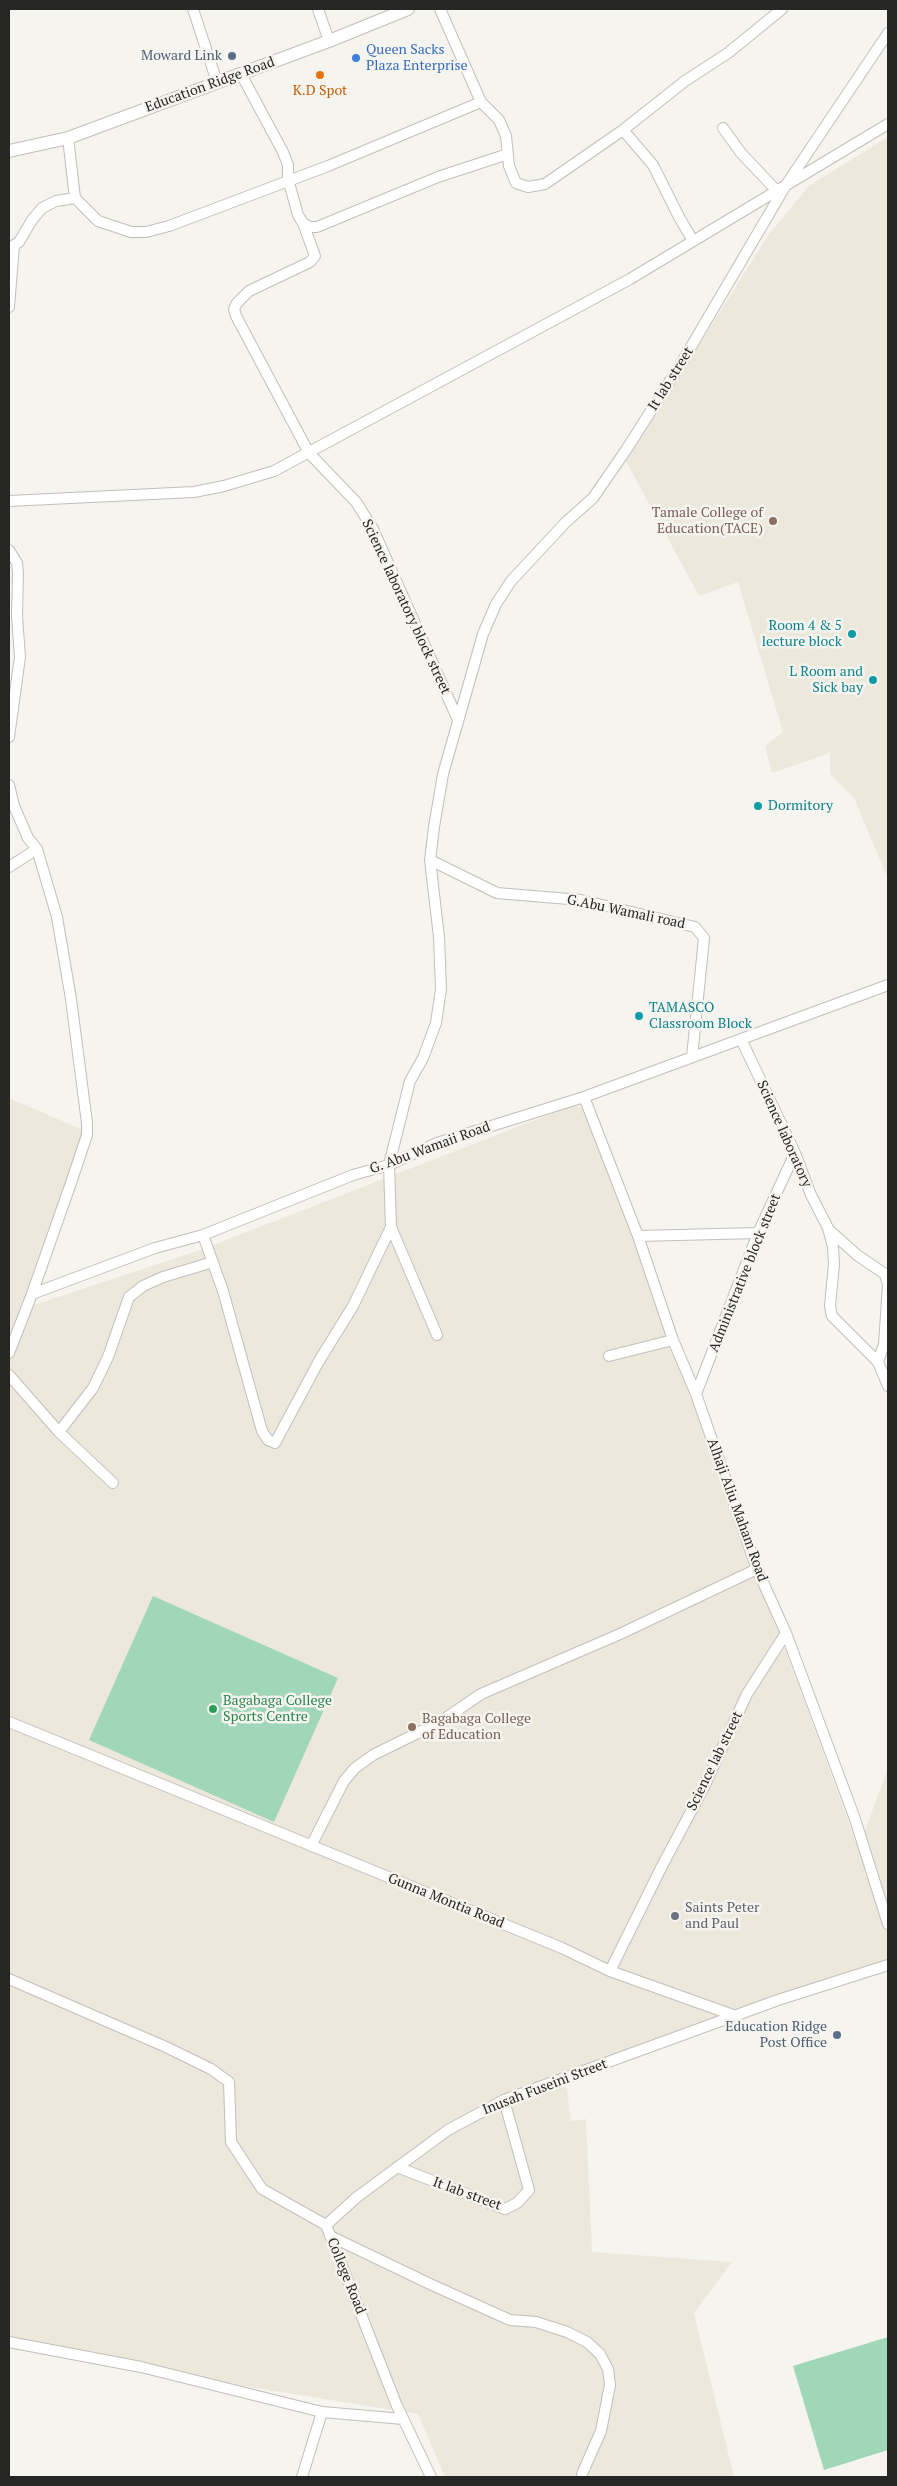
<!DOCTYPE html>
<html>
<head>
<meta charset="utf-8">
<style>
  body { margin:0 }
  #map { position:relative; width:897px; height:2486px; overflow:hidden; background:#f6f4ef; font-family:"PT Serif",serif }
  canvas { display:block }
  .frame { position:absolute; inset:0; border:10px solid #262624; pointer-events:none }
</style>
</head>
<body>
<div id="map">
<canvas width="897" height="2486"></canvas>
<div class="frame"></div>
</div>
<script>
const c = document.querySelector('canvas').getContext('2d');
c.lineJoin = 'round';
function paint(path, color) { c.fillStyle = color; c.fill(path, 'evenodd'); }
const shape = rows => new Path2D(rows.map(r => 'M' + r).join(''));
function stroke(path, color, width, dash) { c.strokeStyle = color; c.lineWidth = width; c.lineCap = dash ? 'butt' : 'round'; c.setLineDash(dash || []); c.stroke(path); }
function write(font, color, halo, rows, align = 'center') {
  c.font = font + ' "PT Serif",serif'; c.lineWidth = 5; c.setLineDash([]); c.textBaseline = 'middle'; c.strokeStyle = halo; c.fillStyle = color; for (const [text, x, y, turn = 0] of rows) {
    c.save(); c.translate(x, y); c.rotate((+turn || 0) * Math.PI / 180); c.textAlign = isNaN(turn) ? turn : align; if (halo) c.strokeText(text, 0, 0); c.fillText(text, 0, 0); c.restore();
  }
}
paint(shape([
  [888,137,888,879,854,798,830,774,830,753,772,773,765,746,783,732,738,582,699,596,626,461,769,234,809,186],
  [9,1098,83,1130,28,1307,203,1249,566,1108,577,1105,589,1115,888,1929,888,1959,565,2074,571,2121,586,2119,592,2252,732,2262,694,2313,734,2477,445,2477,418,2414,150,2371,9,2338],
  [888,1768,888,1904,863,1836]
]), '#ece8dc');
paint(shape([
  [153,1596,338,1678,274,1822,89,1740],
  [888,2337,888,2450,824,2470,793,2366]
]), '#9fd7b8');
const minor = shape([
  [193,9,217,82],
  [318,9,329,41],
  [440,9,481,102],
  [241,74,283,152,288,165,288,179,298,215,303,223,310,227,317,227,438,177,508,154],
  [723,128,741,153,776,190],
  [623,130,653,165,679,217,693,241],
  [75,198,98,221,131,232,146,232,169,226,328,166,481,102,499,120,506,136,509,166,516,183,528,187,545,184,623,130,685,81,728,53,782,9],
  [303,223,315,256,310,262,249,291,237,303,234,309,236,316,309,453,356,502,373,529,458,720],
  [9,307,14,245,19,242,32,220,42,208,56,201,75,198,68,138],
  [9,501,194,492,224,486,274,471,630,279,888,124],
  [9,550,17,563,18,573,17,616,20,657,9,737],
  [9,785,14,806,28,838,37,849,57,917,71,999,87,1123,87,1135,72,1180,32,1294],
  [430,860,497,893,581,900,695,927,704,938,692,1057],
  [9,867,37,849],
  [741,1039,795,1153,811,1195,828,1228,833,1247,834,1264,830,1306,832,1316,878,1362,888,1386],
  [584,1097,638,1236,673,1340,696,1394,757,1569,786,1633,855,1819,888,1924],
  [828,1229,857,1255,885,1274,888,1285,884,1344,878,1362],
  [203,1235,223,1291,262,1431,268,1440,275,1443,319,1361,353,1306,391,1227],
  [638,1236,758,1233],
  [437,1335,391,1227,389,1165,410,1081,423,1058,436,1023,441,989,439,937,430,860,434,827,443,774,483,634,496,604,511,581,566,522,593,498,626,450,682,362,786,185,888,33],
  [9,1353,32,1294,155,1248,203,1235,353,1175,389,1165,437,1143,584,1097,888,985],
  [609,1356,673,1340],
  [9,1375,59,1432,93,1388,108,1357,129,1297,143,1286,163,1277,213,1262],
  [696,1394,758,1233,795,1153],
  [59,1432,113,1483],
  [9,1722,562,1948,610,1971,733,2015],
  [311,1846,344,1781,355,1768,373,1755,440,1722,481,1694,620,1634,757,1569],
  [610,1971,662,1866,704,1787,747,1694,786,1633],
  [9,1979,166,2047,211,2069,229,2082,231,2142,262,2189,326,2225,397,2406,431,2477],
  [397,2167,505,2209,517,2203,529,2190,504,2100],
  [326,2225,357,2197,448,2130,504,2100,778,2000,888,1965],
  [330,2236,430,2284,510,2320,536,2322,567,2332,587,2342,600,2354,608,2369,610,2385,601,2431,582,2474],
  [9,2342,141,2367,322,2412,403,2419],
  [302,2477,322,2412]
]);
const major = shape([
  [9,151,68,138,329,41,408,9]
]);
stroke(minor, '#c1bfbb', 12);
stroke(major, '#c1bfbb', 14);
stroke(minor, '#fff', 10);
stroke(major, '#fff', 12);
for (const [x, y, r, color] of [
  [232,56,5,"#5c6f8a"],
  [356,58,5,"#3f7fe0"],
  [320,75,5,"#e8710a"],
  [773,521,5,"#8d6e63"],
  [852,634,5,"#0f9aa8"],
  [873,680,5,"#0f9aa8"],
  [758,806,5,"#0f9aa8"],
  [639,1016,5,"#0f9aa8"],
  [213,1709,5,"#2e9e5b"],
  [412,1727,5,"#8d6e63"],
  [675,1916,5,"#6b7280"],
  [837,2035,5,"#5c6f8a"]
]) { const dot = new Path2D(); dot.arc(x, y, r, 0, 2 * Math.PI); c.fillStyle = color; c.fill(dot); stroke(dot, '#f6f4ef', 2); }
write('14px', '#366cbe', '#f6f4ef', [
  ["Queen Sacks",366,50],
  ["Plaza Enterprise",366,66]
], 'left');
write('14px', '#4e5e75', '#f6f4ef', [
  ["Moward Link",222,56],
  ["Education Ridge",827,2027],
  ["Post Office",827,2043]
], 'right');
write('14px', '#262624', '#f6f4ef', [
  ["Education Ridge Road",210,85,-20],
  ["It lab street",671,379,-58],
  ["Science laboratory block street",406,607,65],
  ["G.Abu Wamali road",626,912,12],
  ["Science laboratory",784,1134,66],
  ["G. Abu Wamaii Road",430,1148,-20],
  ["Administrative block street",745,1273,-68],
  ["Alhaji Aliu Maham Road",737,1510,70],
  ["Science lab street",715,1761,-64],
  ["Gunna Montia Road",446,1901,22],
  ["Inusah Fuseini Street",545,2087,-21],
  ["It lab street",467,2194,20],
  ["College Road",346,2276,68]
]);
write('14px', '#c56008', '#f6f4ef', [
  ["K.D Spot",320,91]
]);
write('14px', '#785e54', '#f6f4ef', [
  ["Tamale College of",763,513],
  ["Education(TACE)",763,529],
  ["Bagabaga College",422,1719,"left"],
  ["of Education",422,1735,"left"]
], 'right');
write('14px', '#0d838f', '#f6f4ef', [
  ["Room 4 & 5",842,626],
  ["lecture block",842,642],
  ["L Room and",863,672],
  ["Sick bay",863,688],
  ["Dormitory",768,806,"left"],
  ["TAMASCO",649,1008,"left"],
  ["Classroom Block",649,1024,"left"]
], 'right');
write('14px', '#27864d', '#f6f4ef', [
  ["Bagabaga College",223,1701],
  ["Sports Centre",223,1717]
], 'left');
write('14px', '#5b616d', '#f6f4ef', [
  ["Saints Peter",685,1908],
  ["and Paul",685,1924]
], 'left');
</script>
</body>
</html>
